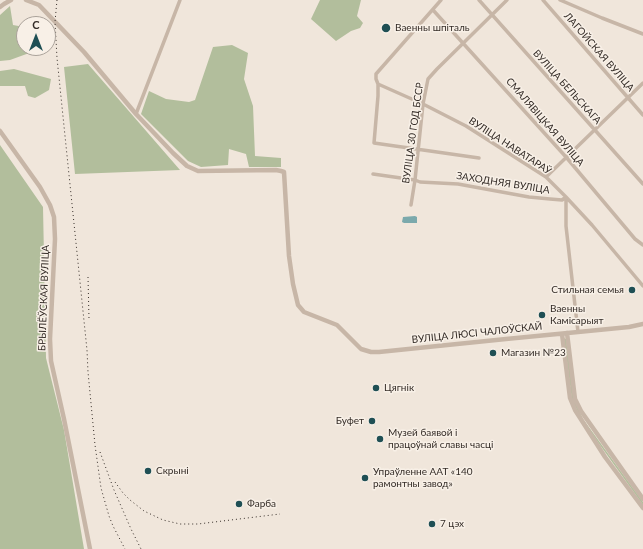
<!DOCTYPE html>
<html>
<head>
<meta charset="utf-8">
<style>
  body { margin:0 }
  #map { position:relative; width:643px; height:549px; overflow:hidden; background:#f0e6db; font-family:Lato,sans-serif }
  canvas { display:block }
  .north { position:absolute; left:16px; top:16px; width:40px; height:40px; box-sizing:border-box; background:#f8f0e7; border:1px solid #aaa29a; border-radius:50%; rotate:0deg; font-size:11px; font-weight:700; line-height:16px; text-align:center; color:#342c27 }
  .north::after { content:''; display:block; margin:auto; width:14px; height:18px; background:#1f4f54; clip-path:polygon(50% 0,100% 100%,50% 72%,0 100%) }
</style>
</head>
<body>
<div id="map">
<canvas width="643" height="549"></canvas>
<div class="north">С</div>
</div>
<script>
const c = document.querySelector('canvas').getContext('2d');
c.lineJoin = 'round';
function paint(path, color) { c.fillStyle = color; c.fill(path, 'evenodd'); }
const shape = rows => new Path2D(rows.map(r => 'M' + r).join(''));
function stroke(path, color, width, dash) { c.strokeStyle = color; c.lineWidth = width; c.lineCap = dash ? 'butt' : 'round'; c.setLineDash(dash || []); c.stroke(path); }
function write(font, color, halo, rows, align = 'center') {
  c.font = font + ' Lato,sans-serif'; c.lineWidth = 3; c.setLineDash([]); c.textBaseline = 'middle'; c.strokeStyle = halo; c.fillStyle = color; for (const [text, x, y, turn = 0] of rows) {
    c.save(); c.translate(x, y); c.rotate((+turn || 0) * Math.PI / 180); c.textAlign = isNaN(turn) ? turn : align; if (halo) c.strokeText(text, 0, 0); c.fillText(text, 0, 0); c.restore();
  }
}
paint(shape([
  [320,0,361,0,357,16,363,23,360,28,351,31,336,41,311,19],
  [10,6,13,25,24,27,24,48,43,48,10,60,0,61,0,15],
  [232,45,248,53,244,79,253,106,255,156,281,158,281,167,249,167,246,154,229,149,228,165,201,167,188,161,141,114,149,91,166,99,189,102,195,100,213,47],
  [88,64,180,170,75,174,64,67],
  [14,69,51,79,49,90,35,98,28,96,25,86,0,86,0,71],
  [0,145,43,207,46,358,64,430,84,549,0,549],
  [564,338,566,339,574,400,583,419,643,502,643,505,582,420,572,400]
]), '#b2be9c');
paint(shape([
  [415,216,417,217,417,223,404,223,402,222,403,217]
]), '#7ba9ac');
stroke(shape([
  [441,0,376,74,376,79,378,84,378,96,374,143,479,158],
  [479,0,643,184],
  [543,0,643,115],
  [560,0,602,18,643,34],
  [433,10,566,157,635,239,643,245],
  [378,84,423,104,466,126,546,177,566,197,592,225,643,286],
  [136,114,180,0],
  [373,174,415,180,420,182,458,184,529,197,550,199,562,200,566,197],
  [546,177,643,83],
  [566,197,566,226,578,332],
  [411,205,415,180,423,104,428,79,437,69,507,0]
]), '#c7b6a7', 3.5);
stroke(shape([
  [26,0,39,5,84,52,136,114,173,153,187,166,198,171,276,170,281,171,284,172,289,256,293,284,298,305,304,312,337,325,361,349,371,352,379,352,506,339,578,332,629,327,643,324],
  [0,7,4,4,11,0],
  [0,131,40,187,50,205,54,217,55,239,50,339,51,361,64,419,90,549],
  [567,333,575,399,581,411,643,499],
  [562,334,570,398,575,410,605,457,643,508]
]), '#c7b6a7', 4.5);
stroke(shape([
  [57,0,55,22,57,58,87,350,88,372,95,445,101,488,109,516,113,526,125,549],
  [88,277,89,319],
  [100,452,114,490,131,529,141,549],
  [115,482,123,493,130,500,144,511,163,520,180,524,198,524,280,514]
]), '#342c27', 1, [1, 3]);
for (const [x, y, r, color] of [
  [386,28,5,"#1f4f54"],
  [632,290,4,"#1f4f54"],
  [542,315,4,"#1f4f54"],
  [493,353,4,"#1f4f54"],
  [376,388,4,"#1f4f54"],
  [372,421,4,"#1f4f54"],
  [380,439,4,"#1f4f54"],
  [148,471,4,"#1f4f54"],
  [365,478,4,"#1f4f54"],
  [239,504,4,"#1f4f54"],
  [432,524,4,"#1f4f54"]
]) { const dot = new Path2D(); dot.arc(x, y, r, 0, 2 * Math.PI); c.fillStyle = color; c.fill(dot); stroke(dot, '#f8f0e7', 1.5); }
write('10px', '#342c27', '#f8f0e7', [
  ["Ваенны шпіталь",395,28],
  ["Стильная семья",624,290,"right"],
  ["Ваенны",550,309],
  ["Камісарыят",550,321],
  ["Магазин №23",501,353],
  ["Цягнік",384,388],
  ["Буфет",364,421,"right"],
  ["Музей баявой і",388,433],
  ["працоўнай славы часці",388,445],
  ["Скрыні",156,471],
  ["Упраўленне ААТ «140",373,472],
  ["рамонтны завод»",373,484],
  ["Фарба",247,504],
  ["7 цэх",440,524]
], 'left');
write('10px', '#342c27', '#f8f0e7', [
  ["ЛАГОЙСКАЯ ВУЛІЦА",599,52,49],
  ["ВУЛІЦА БЕЛЬСКАГА",567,87,48],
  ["СМАЛЯВІЦКАЯ ВУЛІЦА",545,122,49],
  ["ВУЛІЦА 30 ГОД БССР",413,133,-82],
  ["ВУЛІЦА НАВАТАРАЎ",510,146,33],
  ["ЗАХОДНЯЯ ВУЛІЦА",503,183,9],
  ["БРЫЛЁЎСКАЯ ВУЛІЦА",44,298,-88],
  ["ВУЛІЦА ЛЮСІ ЧАЛОЎСКАЙ",477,333,-6]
]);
</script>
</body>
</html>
